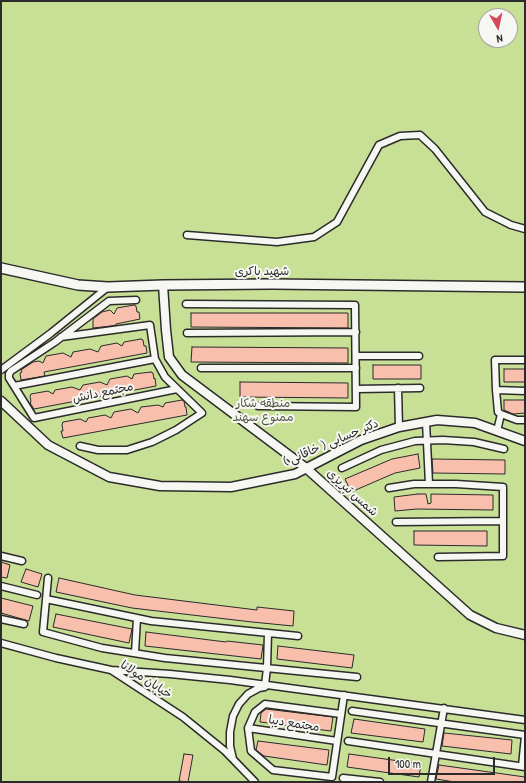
<!DOCTYPE html>
<html>
<head>
<meta charset="utf-8">
<style>
  body { margin:0 }
  #map { position:relative; width:526px; height:783px; overflow:hidden; background:#f6ebe4; font-family:"Patrick Hand",sans-serif }
  canvas { display:block }
  .frame { position:absolute; inset:0; border:2px solid #2b2b2b; pointer-events:none }
  .north { position:absolute; left:478px; top:8px; width:40px; height:40px; box-sizing:border-box; background:#f6f6f2; border:1px solid #a5a5a2; border-radius:50%; rotate:171deg; font-size:11px; font-weight:700; line-height:16px; text-align:center; color:#2b2b2b }
  .north::after { content:''; display:block; margin:auto; width:14px; height:18px; background:#d1495b; clip-path:polygon(50% 0,100% 100%,50% 72%,0 100%) }
  .scale { position:absolute; left:388px; top:757px; width:107px; height:18px; box-sizing:border-box; border:2px solid #2b2b2b; border-top:0; padding-left:5px; font-size:12px; line-height:14px; white-space:nowrap; color:#2b2b2b; -webkit-text-stroke:3px #f6f6f2; paint-order:stroke }
</style>
</head>
<body>
<div id="map">
<canvas width="526" height="783"></canvas>
<div class="frame"></div>
<div class="north">N</div>
<div class="scale">100 m</div>
</div>
<script>
const c = document.querySelector('canvas').getContext('2d');
c.lineJoin = 'round';
function paint(path, color) { c.fillStyle = color; c.fill(path, 'evenodd'); }
const shape = rows => new Path2D(rows.map(r => 'M' + r).join(''));
function stroke(path, color, width, dash) { c.strokeStyle = color; c.lineWidth = width; c.lineCap = dash ? 'butt' : 'round'; c.setLineDash(dash || []); c.stroke(path); }
function write(font, color, halo, rows, align = 'center') {
  c.font = font + ' "Patrick Hand","Playpen Sans Arabic",sans-serif'; c.lineWidth = 4; c.setLineDash([]); c.textBaseline = 'middle'; c.strokeStyle = halo; c.fillStyle = color; for (const [text, x, y, turn = 0] of rows) {
    c.save(); c.translate(x, y); c.rotate((+turn || 0) * Math.PI / 180); c.textAlign = isNaN(turn) ? turn : align; if (halo) c.strokeText(text, 0, 0); c.fillText(text, 0, 0); c.restore();
  }
}
paint(shape([
  [1,1,525,1,525,782,1,782],
  [486,16,510,16,510,40,486,40]
]), '#c8e096');
const building = shape([
  [134,305,136,306,137,312,139,312,140,319,116,324,116,325,111,326,93,328,93,319,102,312,110,310,114,314,117,308,134,305],
  [191,313,348,313,348,328,191,327,191,313],
  [141,339,143,340,144,346,146,346,147,353,44,372,45,376,21,380,20,373,22,372,21,370,33,362,39,361,43,363,46,356,63,353,71,357,73,352,90,349,98,352,101,346,117,343,122,346,124,342,141,339],
  [192,347,348,348,348,363,191,362,192,347],
  [373,365,421,365,421,379,373,379,373,365],
  [504,369,525,369,525,382,504,382,504,369],
  [151,372,153,373,154,379,155,378,156,386,34,409,30,403,31,402,30,396,31,394,48,391,53,394,55,390,72,387,80,390,83,385,100,382,107,385,110,379,127,376,132,379,134,374,151,372],
  [240,382,348,383,348,398,240,397,240,382],
  [182,400,184,401,185,407,186,407,187,415,63,438,61,431,63,431,62,425,63,422,80,419,86,422,88,418,105,415,111,418,114,412,131,409,138,413,141,407,158,405,163,407,165,403,182,400],
  [504,400,525,400,525,413,513,414,504,410,504,400],
  [418,454,420,468,395,473,351,492,345,479,392,459,418,454],
  [432,459,505,460,505,474,433,473,432,459],
  [418,494,426,494,428,504,431,503,431,494,493,495,493,510,417,509,395,511,394,497,418,494],
  [414,531,487,531,487,546,414,545,414,531],
  [1,562,10,565,7,578,1,577,1,562],
  [26,569,42,574,38,587,21,582,26,569],
  [59,578,135,595,257,610,257,607,294,611,293,626,252,622,132,608,56,592,59,578],
  [1,598,33,606,29,621,1,613,1,598],
  [56,614,132,629,129,643,53,627,56,614],
  [146,632,226,642,227,641,263,645,261,659,145,646,146,632],
  [278,646,354,655,352,668,277,659,278,646],
  [266,709,333,717,331,731,260,722,261,713,266,709],
  [354,719,425,729,423,742,351,733,354,719],
  [444,733,512,740,511,754,442,746,444,733],
  [258,741,329,750,327,765,264,756,256,750,258,741],
  [184,754,193,755,188,782,179,781,184,754],
  [349,754,421,764,419,777,347,767,349,754],
  [439,765,525,777,525,782,455,782,436,779,439,765]
]);
paint(building, '#f8bfad');
stroke(building, '#2b2b2b', 1);
const minor = shape([
  [187,235,277,242,314,237,337,222,379,145,400,136,420,135,435,149,485,212,511,225,525,229],
  [136,300,109,301,55,342,11,371,9,374,9,378,34,418,177,389],
  [186,304,355,305,356,407,258,406],
  [187,333,356,332],
  [61,337,150,325,155,359,165,377,202,413,176,430,152,442,127,450,98,450,80,446],
  [356,356,419,356],
  [525,360,495,360,496,390,498,412,501,414,517,420,525,420],
  [201,368,356,368],
  [1,370,51,333,108,287],
  [14,386,155,359],
  [398,388,399,427],
  [356,389,420,388],
  [496,390,525,391],
  [426,422,429,484],
  [497,431,501,414],
  [342,468,381,450,415,441,443,440,474,442,504,449],
  [389,488,414,484,456,484,503,487,503,556,438,557],
  [396,522,503,521],
  [1,556,22,561],
  [48,578,43,632,102,648,165,658,357,677],
  [1,586,37,595],
  [46,599,151,621,298,636],
  [1,619,24,624],
  [1,643,56,658,111,670,183,717,225,751,255,782],
  [135,653,137,618],
  [111,670,170,674,230,680,525,720],
  [265,685,267,668,268,633],
  [352,711,525,735],
  [341,714,265,704,255,712,248,728,251,751,273,770,332,777,344,695],
  [248,728,337,741],
  [348,741,525,767],
  [233,759,230,746,230,732,233,716,239,704,248,694,259,688,265,687],
  [522,766,525,736],
  [343,778,380,782],
  [431,782,444,708]
]);
const tertiary = shape([
  [163,285,166,330,169,357,182,375,306,468,470,615,496,628,525,635],
  [1,401,48,445,109,477,160,486,231,487,295,474,361,440,399,427,437,420,475,423,525,441]
]);
const secondary = shape([
  [1,268,78,285,108,287,163,285,272,284,525,287]
]);
stroke(minor, '#2b2b2b', 9);
stroke(tertiary, '#2b2b2b', 11);
stroke(secondary, '#2b2b2b', 12);
stroke(minor, '#f6f6f2', 6);
stroke(tertiary, '#f6f6f2', 8);
stroke(secondary, '#f6f6f2', 9);
write('12px', '#2b2b2b', '#f6f6f2', [
  ["شهید باکری",262,272],
  ["مجتمع دانش",103,393,-12],
  ["دکتر حسابی ( خاقانی )",331,443,-23],
  ["شمس تبریزی",352,493,42],
  ["خیابان مولانا",146,680,33],
  ["مجتمع دیبا",294,724,9]
]);
write('12px', '#525846', '#f6f6f2', [
  ["منطقه شکار",263,404],
  ["ممنوع سهند",263,418]
]);
</script>
</body>
</html>
